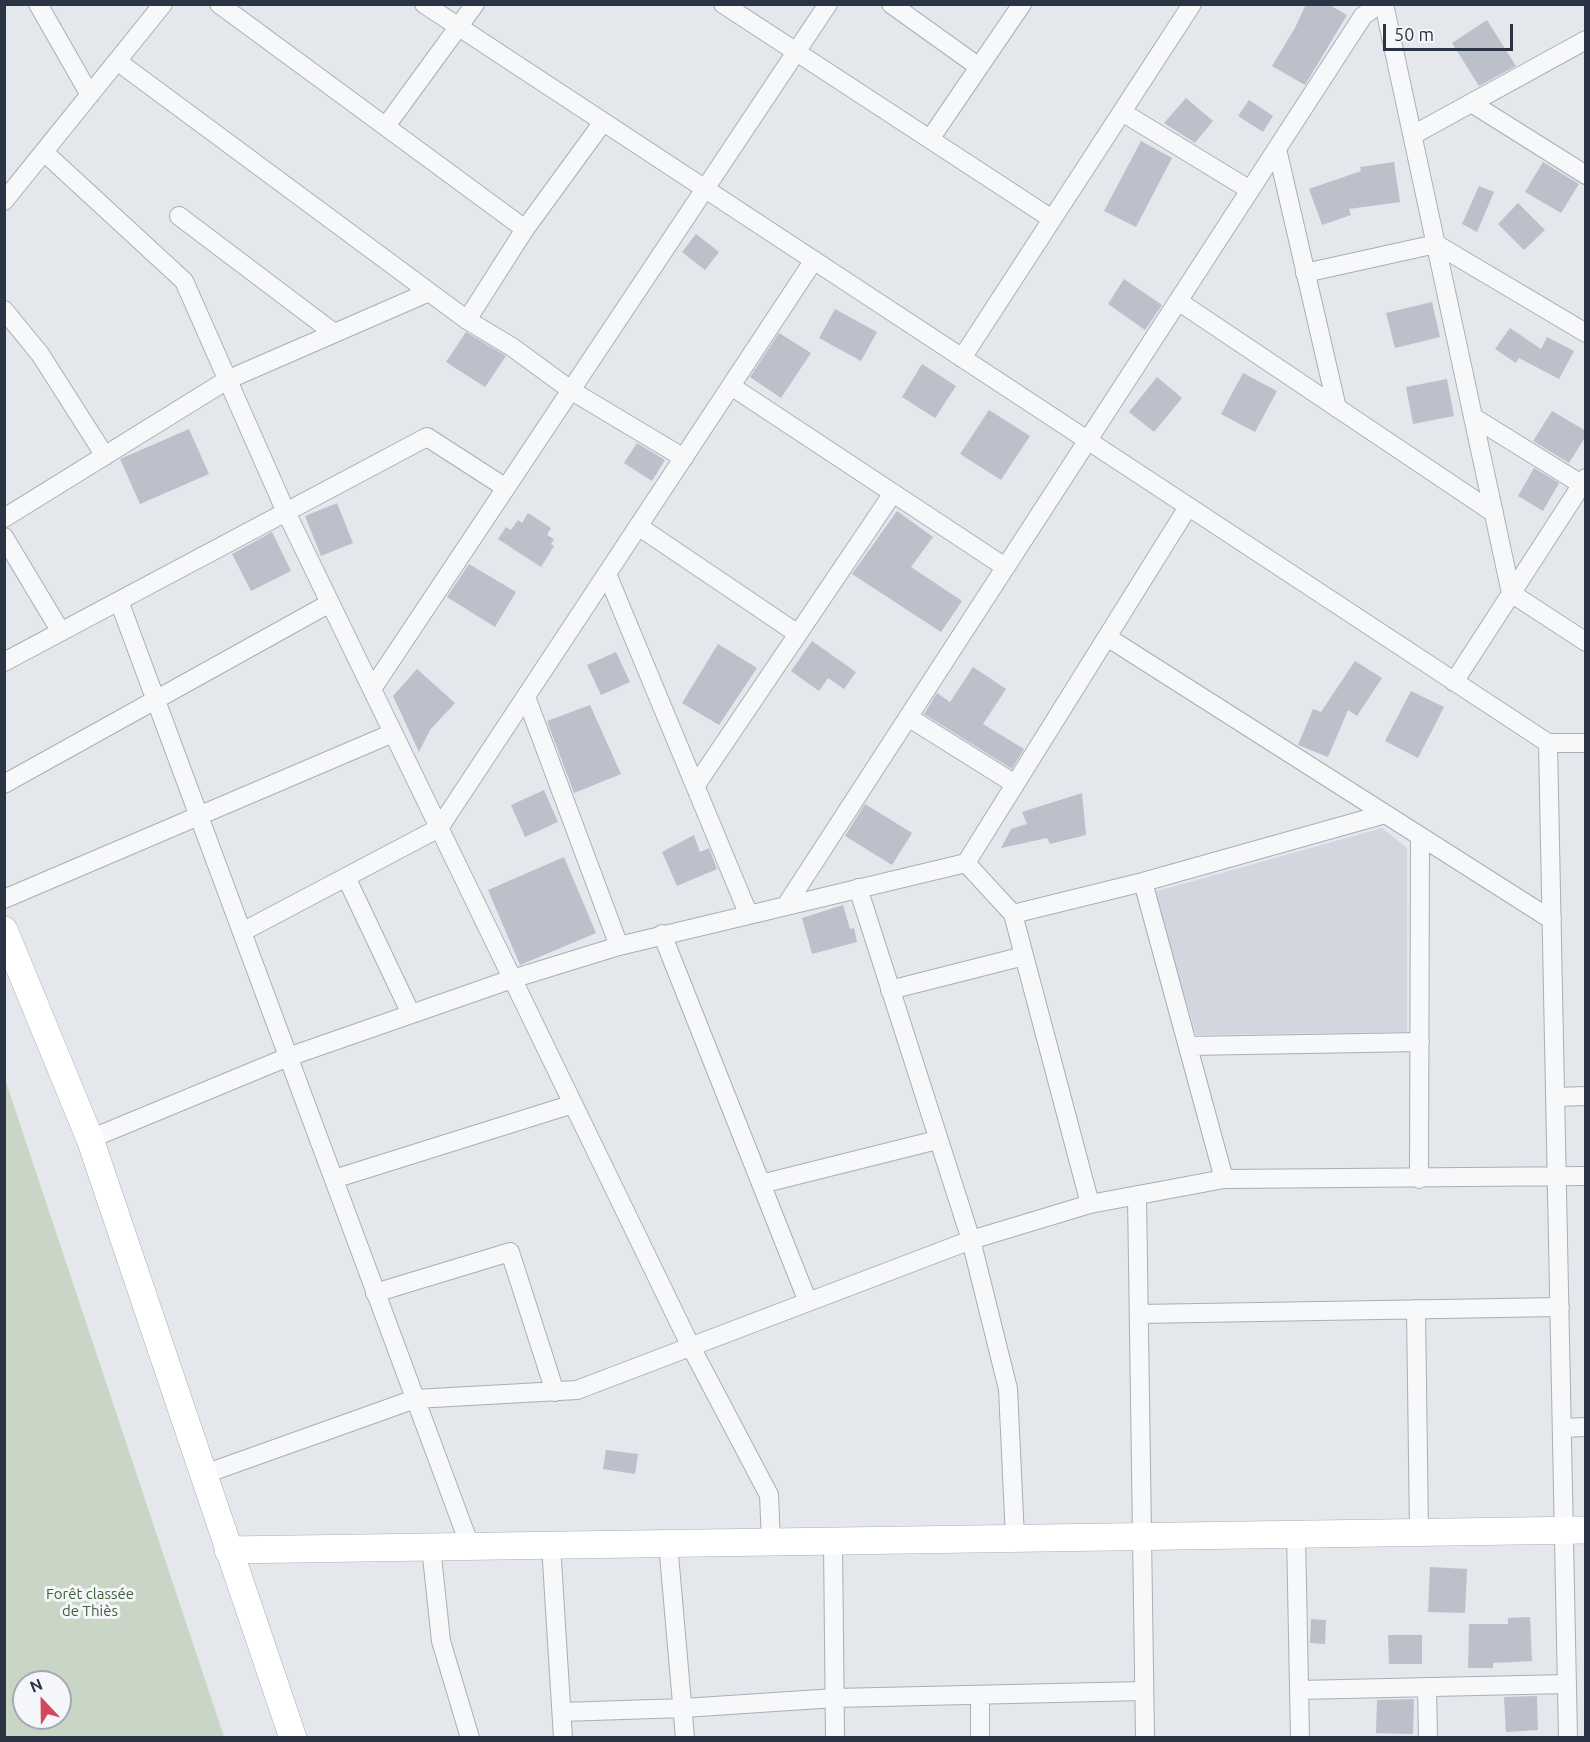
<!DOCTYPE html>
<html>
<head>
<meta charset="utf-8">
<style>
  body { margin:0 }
  #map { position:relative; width:1590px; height:1742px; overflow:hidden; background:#e4e7ec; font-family:Ubuntu,sans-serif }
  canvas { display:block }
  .frame { position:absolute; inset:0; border:6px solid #2b3445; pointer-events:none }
  .north { position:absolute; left:12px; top:1670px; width:60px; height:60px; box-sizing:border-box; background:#f4f6f9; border:2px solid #a4a8b1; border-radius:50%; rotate:338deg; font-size:16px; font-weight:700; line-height:24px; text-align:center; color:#2b3445 }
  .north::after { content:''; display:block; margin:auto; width:21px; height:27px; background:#d1495b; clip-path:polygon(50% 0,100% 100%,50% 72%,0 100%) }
  .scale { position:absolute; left:1383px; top:24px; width:130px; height:27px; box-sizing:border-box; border:3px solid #2b3445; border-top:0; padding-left:8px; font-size:18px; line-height:21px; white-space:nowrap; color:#2b3445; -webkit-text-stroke:4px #f4f6f9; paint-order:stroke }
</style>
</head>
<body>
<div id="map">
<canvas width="1590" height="1742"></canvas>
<div class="frame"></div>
<div class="north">N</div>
<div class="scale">50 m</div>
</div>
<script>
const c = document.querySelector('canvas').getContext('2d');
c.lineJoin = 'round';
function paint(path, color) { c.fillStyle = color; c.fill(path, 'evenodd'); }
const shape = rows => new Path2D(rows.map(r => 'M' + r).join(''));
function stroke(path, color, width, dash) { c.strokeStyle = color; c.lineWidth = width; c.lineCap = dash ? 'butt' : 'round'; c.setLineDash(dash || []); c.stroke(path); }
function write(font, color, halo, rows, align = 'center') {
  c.font = font + ' Ubuntu,sans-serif'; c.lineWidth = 6; c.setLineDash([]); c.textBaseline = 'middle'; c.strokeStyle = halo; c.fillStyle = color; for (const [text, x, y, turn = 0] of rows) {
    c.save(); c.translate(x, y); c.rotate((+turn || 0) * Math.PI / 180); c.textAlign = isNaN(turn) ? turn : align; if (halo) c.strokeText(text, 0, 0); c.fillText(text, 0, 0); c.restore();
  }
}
paint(shape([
  [1382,828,1407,848,1407,1032,1196,1035,1154,892]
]), '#d2d6de');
paint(shape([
  [4,1079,5,1079,224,1737,5,1737],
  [24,1682,60,1682,60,1718,24,1718]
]), '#c9d6c5');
paint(shape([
  [1306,4,1328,4,1347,15,1305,85,1272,66,1295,28],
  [1487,20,1516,66,1479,86,1452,43],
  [1186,98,1213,121,1195,143,1164,123],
  [1249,100,1273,116,1263,132,1238,116],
  [1141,141,1172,158,1136,227,1104,211],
  [1394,162,1400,202,1349,209,1351,215,1322,225,1309,189,1361,171,1360,167],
  [1543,162,1579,184,1561,213,1525,192],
  [1479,186,1494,192,1477,232,1462,224],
  [1518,203,1545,230,1524,250,1498,224],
  [696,234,719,252,705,270,682,252],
  [1124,279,1162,305,1145,330,1108,304],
  [1432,302,1440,337,1395,348,1386,313],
  [835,309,877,332,861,361,819,338],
  [1510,328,1541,349,1547,337,1574,351,1559,379,1519,358,1516,363,1495,349],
  [466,332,506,356,485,387,446,362],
  [779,333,811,353,781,398,750,377],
  [922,364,956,386,935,418,902,397],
  [1243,373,1277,391,1255,432,1221,414],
  [1157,377,1182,398,1154,432,1129,412],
  [1447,379,1454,416,1413,424,1406,387],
  [989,410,1030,436,1001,480,960,454],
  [1552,411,1586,431,1586,436,1569,463,1533,441],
  [189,429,209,474,140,504,120,459],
  [637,443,665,460,652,481,624,463],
  [1534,468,1559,483,1543,511,1518,496],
  [337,503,353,543,321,556,305,516],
  [897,511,933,537,911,567,962,601,941,632,852,574],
  [528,513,551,528,547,535,554,539,551,544,554,546,541,567,498,539,506,527,511,530,518,520,522,523],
  [272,532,291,571,251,591,232,554],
  [469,564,516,592,495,627,447,597],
  [812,641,856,672,844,689,828,678,819,691,791,671],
  [718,644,757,668,719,725,682,703],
  [616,652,630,682,601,695,587,665],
  [1355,661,1382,678,1357,716,1348,710,1328,757,1298,745,1313,709,1321,712],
  [973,667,1006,689,983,724,1024,749,1012,769,924,714,937,693,950,702],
  [417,669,455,703,430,730,419,752,393,696],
  [1411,691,1444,707,1418,758,1385,741],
  [590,705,621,774,574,793,547,721],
  [544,790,558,822,525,837,511,805],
  [1082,793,1086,835,1050,844,1047,838,1001,848,1011,829,1027,824,1022,812],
  [865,804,912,833,892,865,845,836],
  [694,835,700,852,709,848,717,869,677,886,662,852],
  [564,857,596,933,520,965,488,890],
  [843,905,850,929,854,928,857,942,812,954,802,918],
  [606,1450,638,1454,635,1474,603,1469],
  [1430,1567,1467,1569,1465,1613,1428,1612],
  [1530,1617,1532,1661,1493,1663,1493,1668,1468,1668,1469,1624,1508,1624,1508,1618],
  [1311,1619,1326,1620,1325,1644,1310,1643],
  [1388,1635,1422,1635,1422,1664,1389,1664],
  [1537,1696,1538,1730,1506,1732,1504,1697],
  [1414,1699,1413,1734,1376,1733,1377,1700]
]), '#bbc0ca');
const street = shape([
  [38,4,90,95],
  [219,4,525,229],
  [424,4,1548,743,1586,743],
  [723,4,1052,219],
  [891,4,979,67],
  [1384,4,1511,593,1586,642],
  [117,61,467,320,512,347,572,391,684,458],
  [1473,104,1586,175],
  [1122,112,1250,190],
  [386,126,475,4],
  [1413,135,1586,40],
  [930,139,1022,4],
  [1277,149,1337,408],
  [44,152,184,281,286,512,691,1347,769,1495,771,1542],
  [4,201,163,4],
  [179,216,334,333],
  [1305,273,1436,244,1586,333],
  [1178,301,1494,513],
  [4,310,40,354,105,456],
  [467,320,525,229,603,122],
  [962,358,1192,4],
  [731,386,1005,567],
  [1473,417,1586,487],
  [4,518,227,380,429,292],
  [638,526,798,634],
  [4,537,61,632],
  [607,574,748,913],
  [119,601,470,1546],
  [1107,637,1552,920],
  [4,662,427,437,506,488],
  [1454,682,1586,478],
  [372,689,828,4],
  [526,697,619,946],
  [908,717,1015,784],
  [1548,743,1568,1738],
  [4,784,330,603],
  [696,785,893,493],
  [966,863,1013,914,1090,1204],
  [346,877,411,1014],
  [1143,882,1224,1179],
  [858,888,971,1240,1008,1389,1015,1538],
  [4,899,393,733],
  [787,904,1363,16,1379,4],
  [1013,914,1143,882,1385,814],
  [242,932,439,828,814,260],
  [662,934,808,1302],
  [890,990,1024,956],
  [1188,1046,1420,1042],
  [1556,1097,1586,1096],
  [90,1139,288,1057,512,979,619,946,966,863,1188,507],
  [334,1179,573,1104],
  [1419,1179,1420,837],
  [761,1184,937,1140],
  [1137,1195,1145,1738],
  [375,1293,510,1252,555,1392],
  [1416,1309,1419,1533],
  [1139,1314,1560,1307],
  [1562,1428,1586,1427],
  [202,1475,415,1399,577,1390,971,1240,1090,1204,1224,1179,1586,1176],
  [1296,1534,1300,1738],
  [833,1541,835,1738],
  [668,1543,685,1738],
  [551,1545,563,1738],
  [431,1547,441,1641,470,1738],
  [1427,1687,1428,1738],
  [1299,1690,1567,1684],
  [980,1695,980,1738],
  [562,1712,684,1708,835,1698,1144,1691]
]);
const secondary = shape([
  [4,930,90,1139,293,1738],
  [228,1550,1586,1530]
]);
stroke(street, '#a9aeb7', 20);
stroke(secondary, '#a9aeb7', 28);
stroke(street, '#f7f8fa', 18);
stroke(secondary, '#fff', 27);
write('15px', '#3f6138', '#f4f6f9', [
  ["Forêt classée",90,1594],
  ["de Thiès",90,1611]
]);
</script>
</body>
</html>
